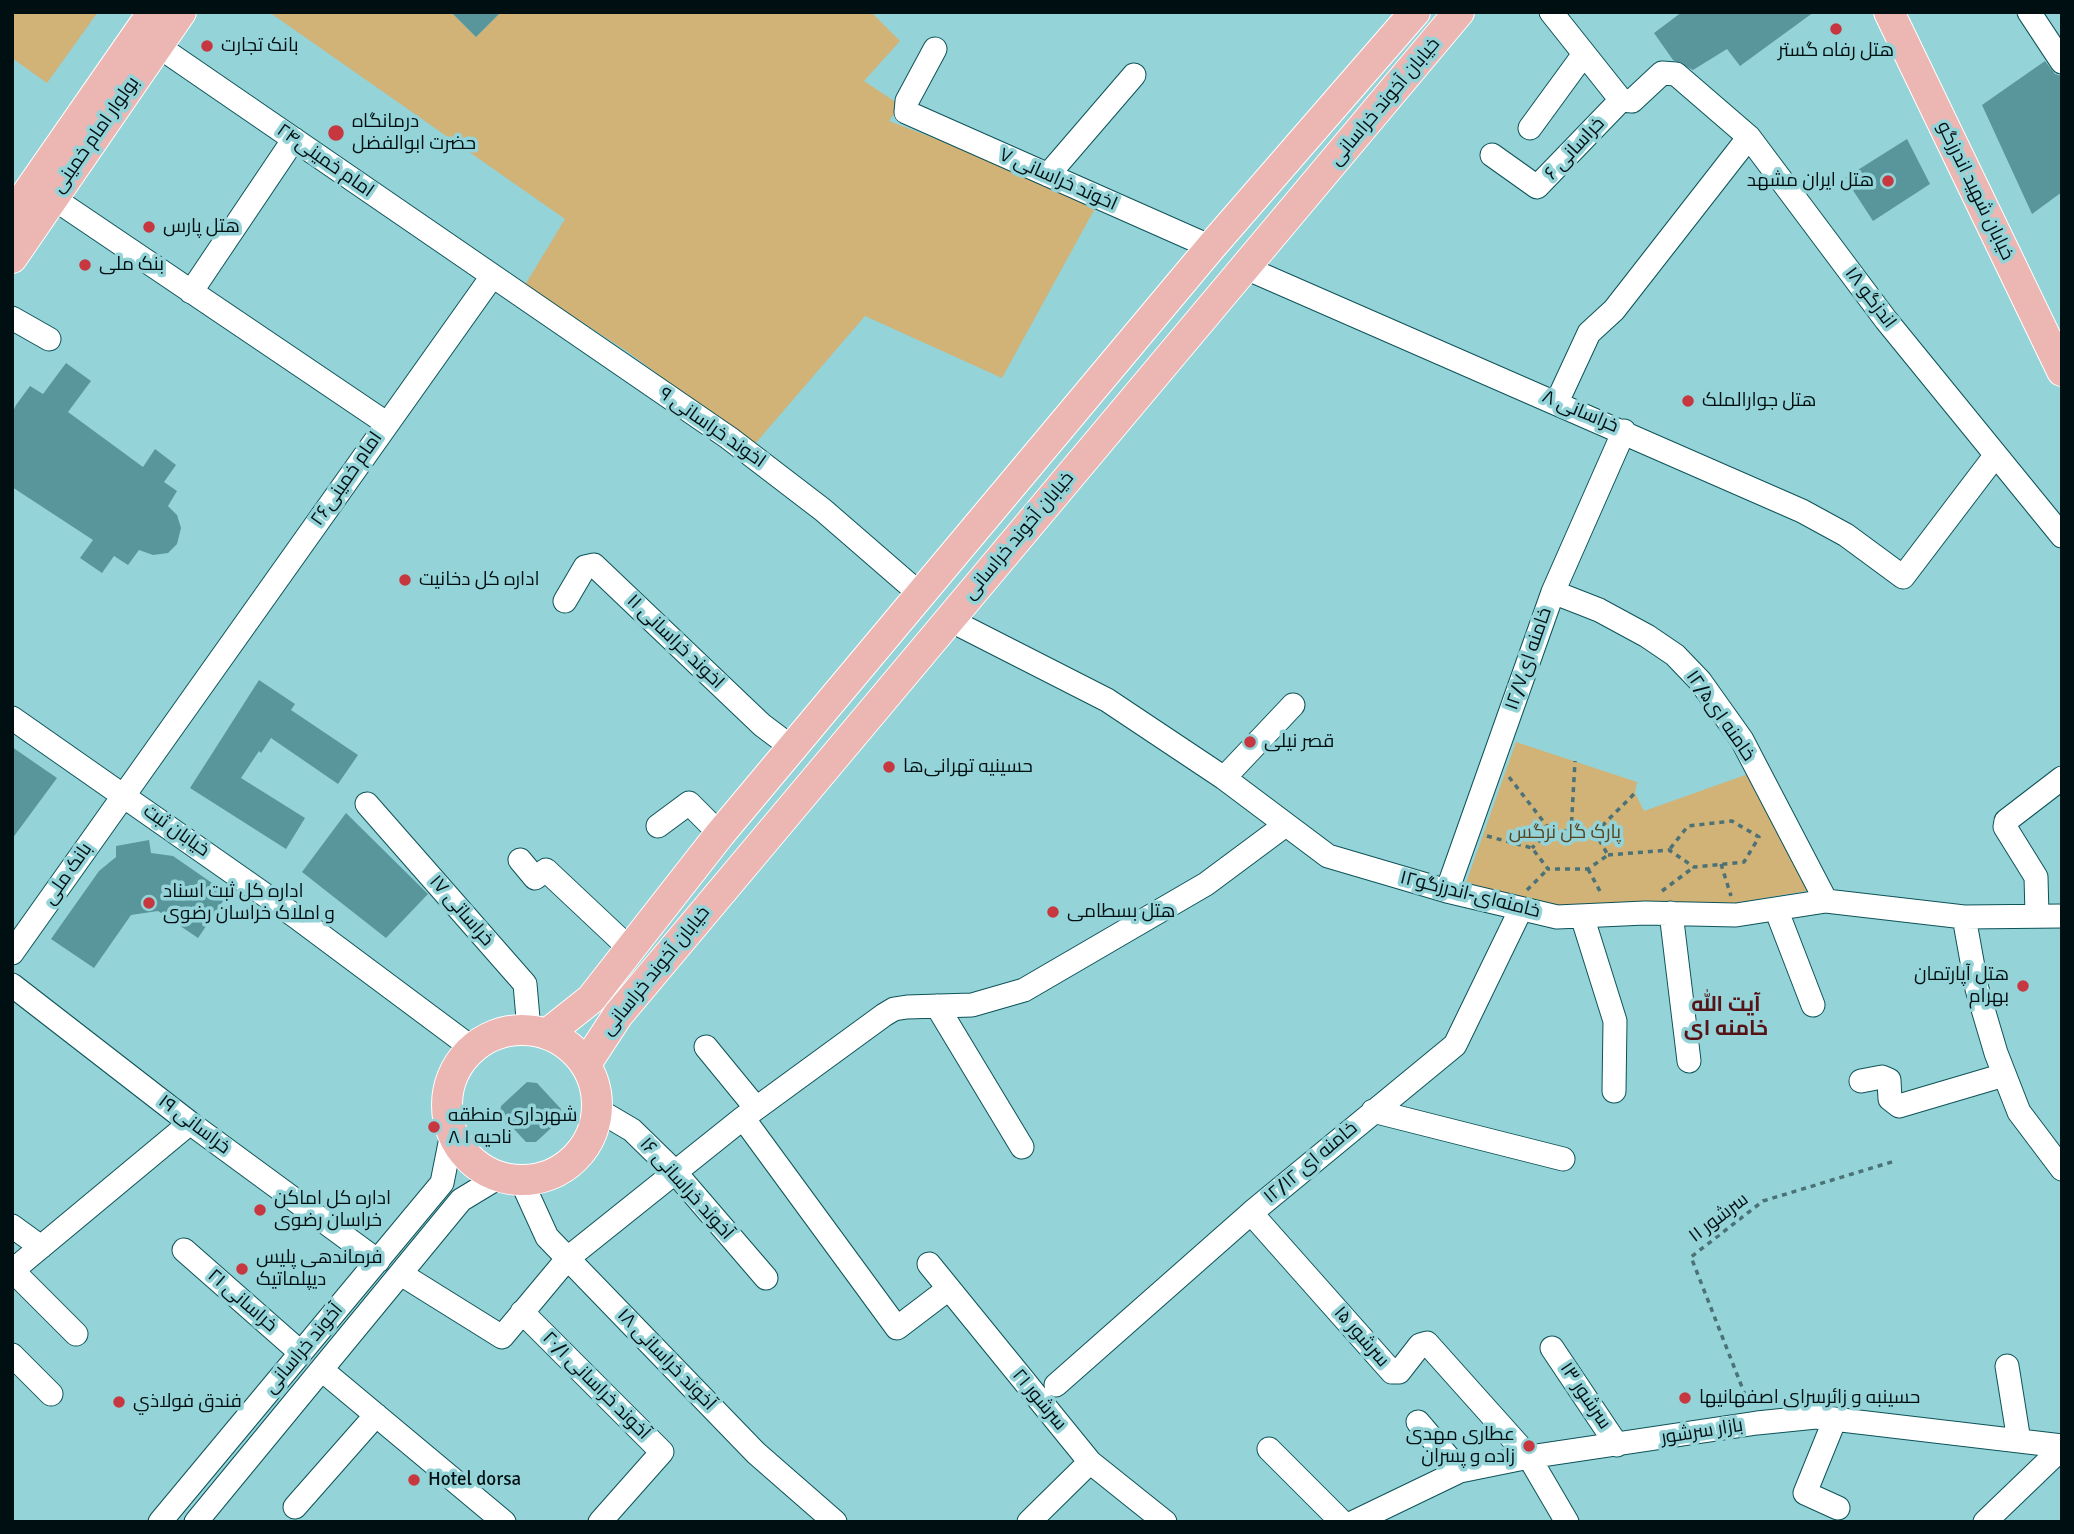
<!DOCTYPE html>
<html>
<head>
<meta charset="utf-8">
<style>
  body { margin:0 }
  #map { position:relative; width:2074px; height:1534px; overflow:hidden; background:#94d3d8; font-family:Signika,sans-serif }
  canvas { display:block }
  .frame { position:absolute; inset:0; border:14px solid #001012; pointer-events:none }
</style>
</head>
<body>
<div id="map">
<canvas width="2074" height="1534"></canvas>
<div class="frame"></div>
</div>
<script>
const c = document.querySelector('canvas').getContext('2d');
c.lineJoin = 'round';
function paint(path, color) { c.fillStyle = color; c.fill(path, 'evenodd'); }
const shape = rows => new Path2D(rows.map(r => 'M' + r).join(''));
function stroke(path, color, width, dash) { c.strokeStyle = color; c.lineWidth = width; c.lineCap = dash ? 'butt' : 'round'; c.setLineDash(dash || []); c.stroke(path); }
function write(font, color, halo, rows, align = 'center') {
  c.font = font + ' Signika,Cairo,sans-serif'; c.lineWidth = 7; c.setLineDash([]); c.textBaseline = 'middle'; c.strokeStyle = halo; c.fillStyle = color; for (const [text, x, y, turn = 0] of rows) {
    c.save(); c.translate(x, y); c.rotate((+turn || 0) * Math.PI / 180); c.textAlign = isNaN(turn) ? turn : align; if (halo) c.strokeText(text, 0, 0); c.fillText(text, 0, 0); c.restore();
  }
}
paint(shape([
  [12,12,98,12,47,83,12,58],
  [269,12,451,12,476,37,501,12,871,12,900,41,864,81,900,105,889,121,1099,201,1002,378,865,316,754,445,628,352,525,285,565,219],
  [1516,742,1637,782,1635,793,1644,811,1751,773,1813,890,1734,903,1561,906,1466,883]
]), '#d1b277');
paint(shape([
  [451,12,501,12,476,37],
  [1682,12,1814,12,1740,66,1727,49,1693,70,1673,60,1654,33],
  [2045,61,2055,74,2062,76,2062,192,2032,214,1982,105],
  [1907,139,1930,184,1873,221,1845,178],
  [66,363,91,381,68,412,143,467,155,449,176,465,164,482,177,491,168,506,177,515,181,528,177,544,168,553,153,555,139,550,128,565,114,556,102,573,80,558,93,540,12,487,12,414,16,405,30,386,43,394],
  [259,680,295,704,291,710,358,755,338,784,271,738,261,753,259,751,241,778,305,818,286,849,190,788],
  [12,747,57,778,12,839],
  [346,813,428,894,386,938,302,872],
  [149,840,151,853,173,856,228,894,198,938,158,911,131,915,94,968,51,939,99,871,116,857,116,846],
  [527,1082,537,1083,561,1109,560,1120,536,1142,526,1142,500,1114,501,1106]
]), '#58969b');
const minor = shape([
  [1551,12,1621,100,1632,101,1662,73,1676,74,1749,137,1886,320,2062,536],
  [2029,12,2062,62],
  [158,46,729,438,823,510,921,595],
  [935,49,907,101,906,112,1211,247],
  [1530,128,1584,54],
  [1492,155,1537,187,1621,100],
  [1048,175,1134,75],
  [53,198,386,423],
  [1246,268,1802,511,1846,535,1903,577,1995,456],
  [191,292,294,139],
  [12,318,49,339],
  [1557,402,1589,333,1614,310,1749,137],
  [1553,592,1599,610,1647,636,1675,655,1700,681,1742,740,1826,901],
  [565,601,585,567,594,565,762,725,794,749],
  [948,619,1107,700,1224,778,1328,856,1447,891,1557,917,1645,913,1736,915,1826,901,1964,917,2062,916],
  [12,718,295,916,472,1048],
  [1224,778,1293,705],
  [367,804,525,984,529,1030],
  [658,826,689,803,720,834],
  [520,860,535,878,546,870,629,948],
  [1447,891,1553,592,1624,431],
  [1776,909,1813,1005],
  [1671,913,1689,1061],
  [2037,915,2036,877,2005,827,2006,821,2062,778],
  [1582,916,1615,1021,1614,1091],
  [1964,917,1977,989,1996,1053,2019,1112,2062,1169],
  [12,953,491,278],
  [12,985,190,1123,378,1261],
  [937,1006,1022,1147],
  [706,1047,756,1108],
  [1861,1081,1882,1077,1889,1080,1890,1099,1899,1106,2004,1075],
  [598,1110,632,1130,674,1171,766,1278],
  [1373,1111,1563,1159],
  [743,1118,897,1328,947,1290],
  [521,1180,547,1237,756,1453,835,1522],
  [1251,1213,1392,1372,1399,1372,1420,1345,1427,1343,1529,1457,1567,1522],
  [12,1226,41,1247],
  [184,1250,301,1353],
  [929,1264,1090,1462,1165,1522],
  [12,1271,190,1123],
  [13,1271,76,1334],
  [401,1274,502,1337,568,1258,743,1118,884,1015,894,1009,907,1007,972,1005,1024,990,1206,884,1284,826],
  [522,1312,662,1452,600,1522],
  [1552,1348,1617,1445],
  [12,1355,51,1394],
  [2007,1366,2019,1441],
  [322,1370,504,1522],
  [1056,1385,1251,1213,1455,1045,1521,909],
  [1835,1419,1805,1493,1838,1508],
  [1418,1422,1460,1471],
  [1269,1449,1342,1522],
  [295,1507,376,1415],
  [160,1522,442,1183,452,1133],
  [196,1522,461,1200,499,1177],
  [1029,1522,1090,1462],
  [1354,1522,1460,1471,1529,1457,1757,1423,1816,1417,2062,1446],
  [1985,1522,2062,1448]
]);
const major = shape([
  [1889,12,2062,371],
  [12,215,153,12],
  [12,258,181,12],
  '447 1105a75 75 0 1 1 150 0a75 75 0 1 1-150 0Z',
  [547,1034,591,999,720,834,1211,247,1415,12],
  [586,1064,618,1015,1459,12]
]);
stroke(minor, '#0d5358', 25);
stroke(major, '#fff', 32);
stroke(shape([
  [1509,777,1550,830],
  [1571,832,1575,761],
  [1595,833,1635,793],
  [1487,836,1532,848,1548,869,1588,869,1608,855,1595,833,1550,830,1532,848],
  [1608,855,1669,850,1694,867,1744,862,1759,837,1732,821,1688,826,1669,850],
  [1721,864,1731,896],
  [1588,869,1602,895],
  [1527,890,1548,869],
  [1662,891,1694,867],
  [1749,1405,1691,1257,1763,1201,1895,1161]
]), '#4b7276', 3.5, [5, 5]);
stroke(minor, '#fff', 23);
stroke(major, '#ecb6b3', 30);
for (const [x, y, r, color] of [
  [1836,29,7,"#c7373f"],
  [207,46,7,"#c7373f"],
  [336,133,9,"#c7373f"],
  [1888,181,7,"#c7373f"],
  [149,227,7,"#c7373f"],
  [85,265,7,"#c7373f"],
  [1688,401,7,"#c7373f"],
  [405,580,7,"#c7373f"],
  [1250,742,7,"#c7373f"],
  [889,767,7,"#c7373f"],
  [149,903,7,"#c7373f"],
  [1053,912,7,"#c7373f"],
  [2023,986,7,"#c7373f"],
  [434,1127,7,"#c7373f"],
  [260,1210,7,"#c7373f"],
  [242,1269,7,"#c7373f"],
  [1685,1398,7,"#c7373f"],
  [119,1402,7,"#c7373f"],
  [1529,1446,7,"#c7373f"],
  [414,1480,7,"#c7373f"]
]) { const dot = new Path2D(); dot.arc(x, y, r, 0, 2 * Math.PI); c.fillStyle = color; c.fill(dot); stroke(dot, '#94d3d8', 2.5); }
write('19px', '#001012', '#94d3d8', [
  ["بانک تجارت",221,46],
  ["هتل رفاه گستر",1836,51,"center"],
  ["درمانگاه",352,122],
  ["حضرت ابوالفضل",352,144],
  ["هتل ایران مشهد",1874,181,"right"],
  ["هتل پارس",163,227],
  ["بنک ملی",99,265],
  ["هتل جوارالملک",1702,401],
  ["اداره کل دخانیت",419,580],
  ["قصر نیلی",1264,742],
  ["حسینیه تهرانی‌ها",903,767],
  ["اداره کل ثبت اسناد",163,892],
  ["و املاک خراسان رضوی",163,914],
  ["هتل بسطامی",1067,912],
  ["هتل آپارتمان",2009,975,"right"],
  ["بهرام",2009,997,"right"],
  ["شهرداری منطقه",448,1116],
  ["۸ ناحیه ۱",448,1138],
  ["اداره کل اماکن",274,1199],
  ["خراسان رضوی",274,1221],
  ["فرماندهی پلیس",256,1258],
  ["دیپلماتیک",256,1280],
  ["حسینبه و زائرسرای اصفهانیها",1699,1398],
  ["فندق فولاذي",133,1402],
  ["عطاری مهدی",1515,1435,"right"],
  ["زاده و پسران",1515,1457,"right"],
  ["Hotel dorsa",428,1480]
], 'left');
write('19px', '#001012', '#94d3d8', [
  ["خیابان آخوند خراسانی",1385,102,-50],
  ["بولوار امام خمینی",96,135,-55],
  ["خراسانی ۶",1575,149,-47],
  ["امام خمینی۲۴",325,161,35],
  ["اخوند خراسانی ۷",1058,180,24],
  ["خیابان شهید اندرزگو",1975,191,64],
  ["اندزگو ۱۸",1870,298,53],
  ["خراسانی ۸",1580,412,23],
  ["اخوند خراسانی ۹",712,428,35],
  ["امام خمینی۲۶",347,479,-55],
  ["خیابان آخوند خراسانی",1019,536,-50],
  ["اخوند خراسانی ۱۱",675,642,44],
  ["خامنه ای۱۲/۷",1529,659,-71],
  ["خامنه ای۱۲/۵",1720,716,55],
  ["خیابان ثبت",176,831,35],
  ["بانک ملی",68,874,-55],
  ["خامنه‌ای-اندرزگو۱۲",1470,895,14],
  ["خراساتی ۱۷",461,911,49],
  ["خیابان آخوند خراسانی",656,971,-51],
  ["خراسانی ۱۹",194,1125,37],
  ["خامنه ای ۱۲/۱۲",1311,1163,-40],
  ["آخوند خراسانی ۱۶",686,1189,48],
  ["سرشور ۱۱",1719,1218,-37],
  ["خراسانی ۲۱",242,1301,41],
  ["سرشور ۱۵",1361,1337,49],
  ["آخوند خراسانی",304,1349,-50],
  ["آخوند خراسانی ۱۸",666,1360,46],
  ["آخوند خراسانی ۲۰/۱",596,1386,45],
  ["سرشور ۱۳",1585,1396,56],
  ["سرشور ۲۱",1039,1400,50],
  ["بازار سرشور",1702,1432,-9]
]);
write('19px', '#584520', '#94d3d8', [
  ["پارک گل نرگس",1565,833]
]);
write('bold 21px', '#571216', '#94d3d8', [
  ["آیت الله",1726,1005],
  ["خامنه ای",1726,1029]
]);
</script>
</body>
</html>
